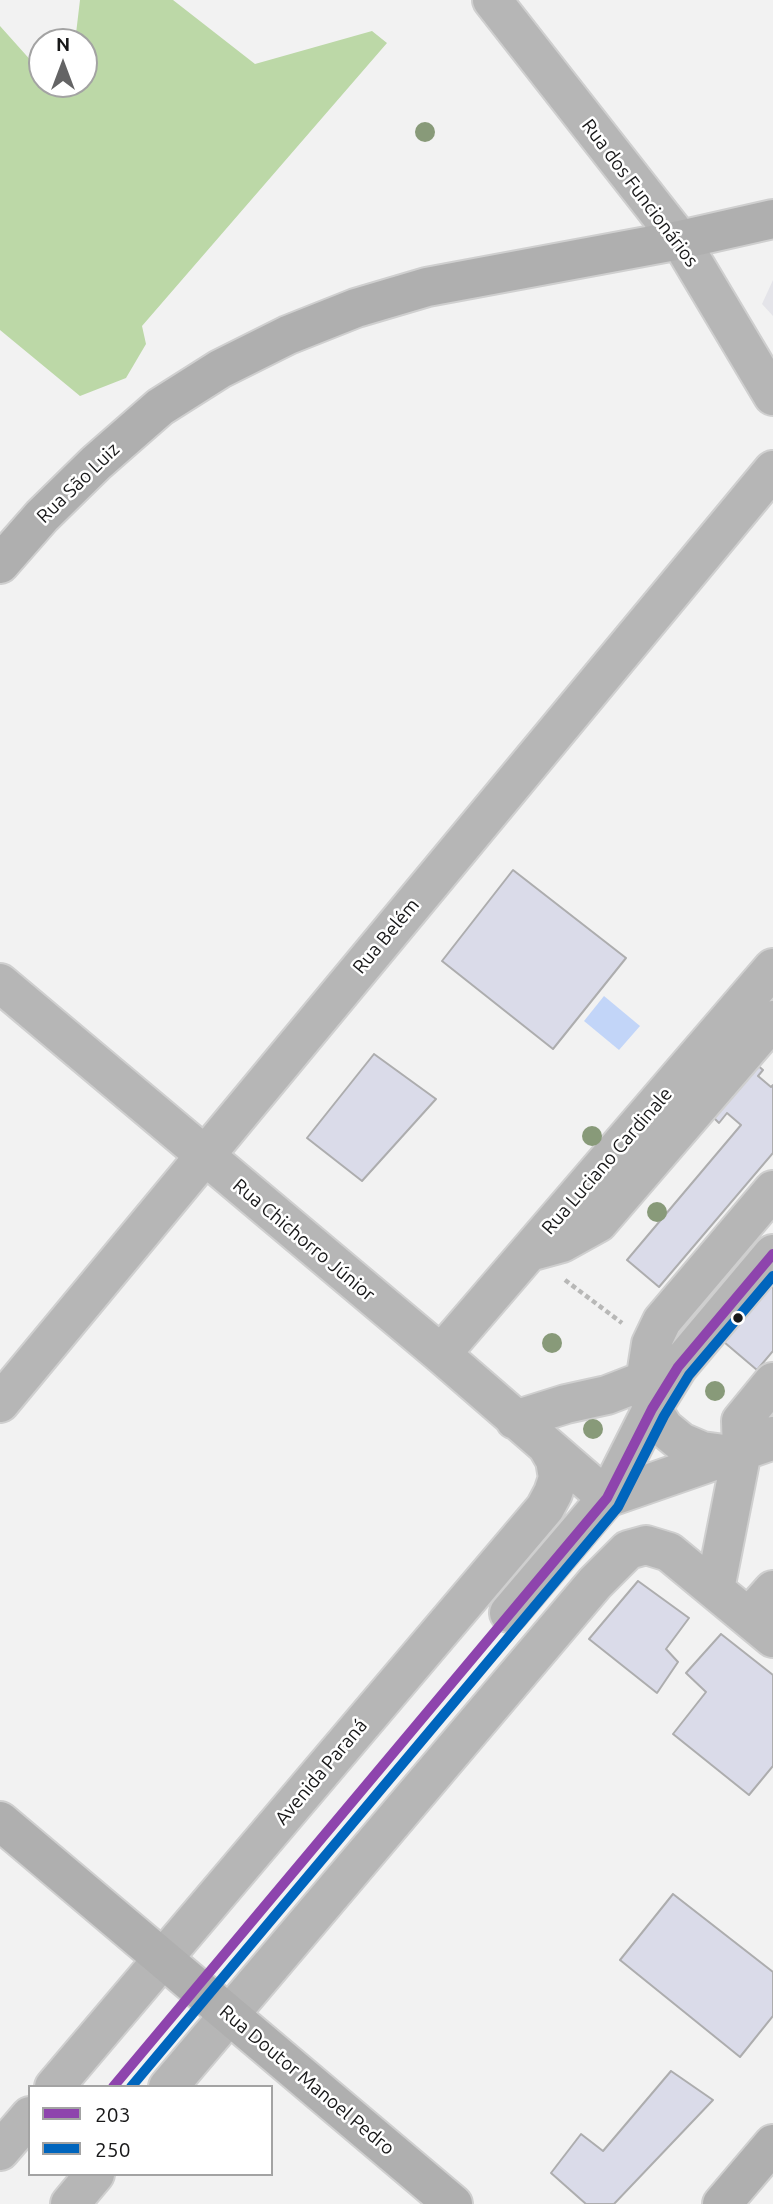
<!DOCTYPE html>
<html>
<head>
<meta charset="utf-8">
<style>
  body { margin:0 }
  #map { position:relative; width:773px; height:2204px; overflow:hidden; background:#f2f2f2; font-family:Ubuntu,sans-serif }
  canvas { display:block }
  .legend { position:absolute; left:28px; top:2085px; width:245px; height:91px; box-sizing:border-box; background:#fff; border:2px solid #a3a3a3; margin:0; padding:9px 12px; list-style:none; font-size:21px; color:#181819 }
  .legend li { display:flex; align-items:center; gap:14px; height:35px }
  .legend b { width:35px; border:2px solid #a3a3a3 }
  .north { position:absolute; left:28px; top:28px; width:70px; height:70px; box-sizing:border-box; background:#fff; border:2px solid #a3a3a3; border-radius:50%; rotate:0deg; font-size:19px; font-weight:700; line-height:28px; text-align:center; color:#181819 }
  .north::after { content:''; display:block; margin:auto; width:24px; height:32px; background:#646465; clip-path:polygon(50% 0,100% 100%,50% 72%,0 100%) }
</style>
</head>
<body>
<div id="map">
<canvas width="773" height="2204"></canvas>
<ul class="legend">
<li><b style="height:9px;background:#8e44ad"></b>203</li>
<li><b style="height:9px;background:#0065bd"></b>250</li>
</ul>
<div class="north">N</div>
</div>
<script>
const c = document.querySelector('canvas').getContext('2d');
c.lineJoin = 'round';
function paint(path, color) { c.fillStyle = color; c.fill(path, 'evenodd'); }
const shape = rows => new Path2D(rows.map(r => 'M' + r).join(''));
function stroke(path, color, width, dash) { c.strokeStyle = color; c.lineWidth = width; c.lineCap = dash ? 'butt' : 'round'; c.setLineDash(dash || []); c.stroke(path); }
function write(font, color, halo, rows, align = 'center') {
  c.font = font + ' Ubuntu,sans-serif'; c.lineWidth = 5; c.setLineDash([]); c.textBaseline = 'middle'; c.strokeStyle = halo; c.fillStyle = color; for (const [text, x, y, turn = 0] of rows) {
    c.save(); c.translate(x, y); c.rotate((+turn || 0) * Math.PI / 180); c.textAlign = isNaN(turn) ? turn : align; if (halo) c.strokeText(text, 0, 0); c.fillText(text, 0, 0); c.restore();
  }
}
paint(shape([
  [773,280,773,316,762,304]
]), '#e4e4e9');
paint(shape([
  [80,0,173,0,255,64,372,31,387,43,142,326,146,344,126,378,80,396,0,330,0,26,42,73,42,84,84,84,84,42,75,42]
]), '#bcd8a7');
paint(shape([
  [604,996,640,1026,619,1050,584,1021]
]), '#c2d5f8');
const building = shape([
  [513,870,626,958,553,1049,442,961,513,870],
  [374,1054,436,1099,362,1181,307,1138,374,1054],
  [755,1063,763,1070,758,1076,771,1087,773,1085,773,1153,659,1287,627,1260,741,1125,727,1113,719,1123,711,1115,755,1063],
  [773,1284,773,1351,757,1370,724,1342,773,1284],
  [638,1581,689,1618,666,1649,678,1662,657,1693,589,1639,638,1581],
  [721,1634,773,1675,773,1766,749,1795,673,1734,706,1692,686,1673,721,1634],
  [673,1894,773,1972,773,2016,740,2057,620,1960,673,1894],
  [671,2071,713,2100,614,2204,586,2204,551,2173,581,2134,603,2151,671,2071]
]);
paint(building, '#dadbe9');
stroke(building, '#adadae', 2);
const minor = shape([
  [492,0,680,240,773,396],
  [0,983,441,1354,607,1498],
  [533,1251,562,1243,598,1223,773,1020],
  [441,1354,773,968],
  [0,1403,773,470],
  [515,1420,566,1404,607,1395,669,1371],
  [742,1451,724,1454,702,1451,681,1442,664,1428,652,1409,645,1382,651,1344,662,1321,773,1190],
  [607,1498,768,1442,773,1436],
  [715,1589,742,1451,741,1421,773,1382],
  [509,1613,607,1498,652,1409,678,1367,773,1254],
  [749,1617,773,1590],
  [54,2087,545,1508,553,1493,558,1478,555,1460,548,1448],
  [168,2087,595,1583,628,1550,646,1545,669,1552,773,1638],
  [0,2151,30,2116],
  [70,2204,95,2174]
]);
const major = shape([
  [0,564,42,516,96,463,160,407,220,369,288,335,356,308,427,287,680,240,773,219],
  [0,1821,453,2204],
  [722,2204,773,2144]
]);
stroke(minor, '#cfcfcf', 42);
stroke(major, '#cfcfcf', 42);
stroke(shape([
  [565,1280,622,1323]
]), '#b8b8b7', 4.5, [5, 3.5]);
stroke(minor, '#b6b6b6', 38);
stroke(major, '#afafaf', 38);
stroke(shape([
  [113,2087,607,1498,652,1409,678,1367,773,1254]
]), '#8e44ad', 10);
stroke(shape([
  [131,2087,618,1507,664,1416,689,1375,773,1276]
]), '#0065bd', 10);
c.fillStyle = '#889a79';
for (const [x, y] of [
  [425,132],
  [592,1136],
  [657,1212],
  [552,1343],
  [715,1391],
  [593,1429]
]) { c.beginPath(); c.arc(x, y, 10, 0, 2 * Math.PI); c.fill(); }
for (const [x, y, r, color] of [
  [738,1318,6,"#181819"]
]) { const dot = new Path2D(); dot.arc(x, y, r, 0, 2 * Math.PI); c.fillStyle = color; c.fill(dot); stroke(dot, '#fff', 2.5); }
write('19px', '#181819', '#fff', [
  ["Rua dos Funcionários",640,193,53],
  ["Rua São Luiz",78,483,-44],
  ["Rua Belém",386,936,-50],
  ["Rua Luciano Cardinale",607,1161,-49],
  ["Rua Chichorro Júnior",304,1240,40],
  ["Avenida Paraná",321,1772,-50],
  ["Rua Doutor Manoel Pedro",307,2080,40]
]);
</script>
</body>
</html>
